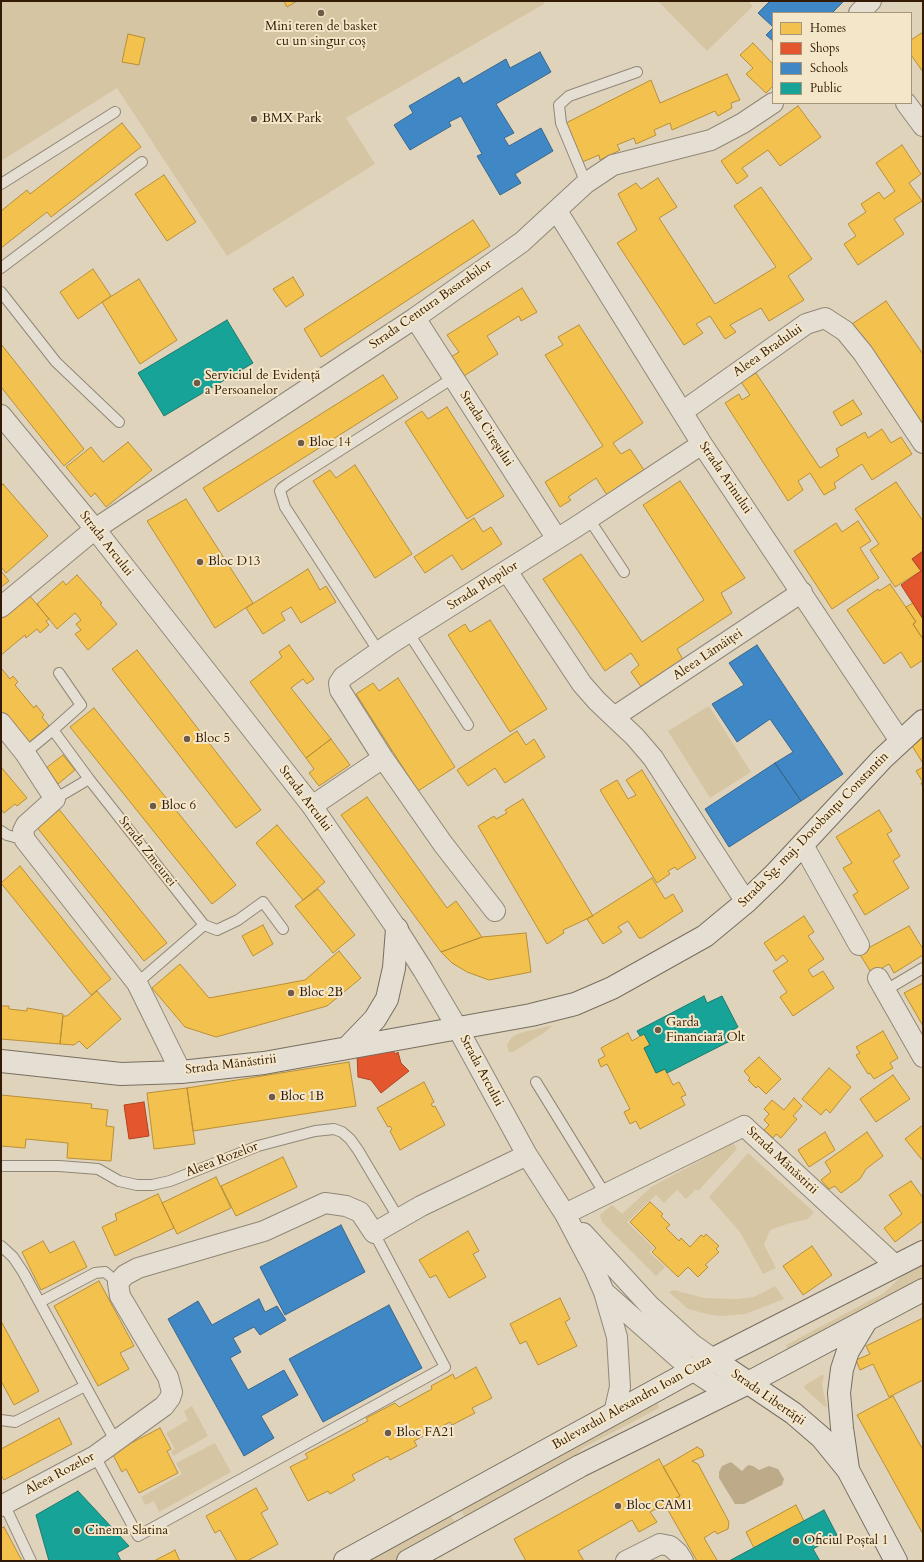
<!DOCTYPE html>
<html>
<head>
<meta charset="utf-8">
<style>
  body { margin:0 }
  #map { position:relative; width:924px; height:1562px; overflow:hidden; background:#dfd3bb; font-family:Cardo,serif }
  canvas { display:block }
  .frame { position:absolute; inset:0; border:2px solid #321a05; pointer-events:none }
  .legend { position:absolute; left:772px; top:12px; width:140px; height:92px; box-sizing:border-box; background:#f4e6c9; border:1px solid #a6947b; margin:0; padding:5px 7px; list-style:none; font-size:12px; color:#321a05 }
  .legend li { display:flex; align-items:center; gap:8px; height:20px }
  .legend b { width:20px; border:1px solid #a6947b }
</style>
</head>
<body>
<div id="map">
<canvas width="924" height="1562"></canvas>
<div class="frame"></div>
<ul class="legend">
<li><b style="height:11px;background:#f2c14e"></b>Homes</li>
<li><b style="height:11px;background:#e4572e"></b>Shops</li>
<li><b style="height:11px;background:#3f88c5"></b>Schools</li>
<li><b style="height:11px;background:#17a398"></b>Public</li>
</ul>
</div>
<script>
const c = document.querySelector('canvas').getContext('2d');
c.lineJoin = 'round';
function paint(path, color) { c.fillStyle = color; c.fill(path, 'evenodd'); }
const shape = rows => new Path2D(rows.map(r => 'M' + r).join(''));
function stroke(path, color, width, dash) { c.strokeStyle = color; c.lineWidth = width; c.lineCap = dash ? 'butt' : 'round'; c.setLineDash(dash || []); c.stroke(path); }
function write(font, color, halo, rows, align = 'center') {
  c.font = font + ' Cardo,serif'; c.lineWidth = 4; c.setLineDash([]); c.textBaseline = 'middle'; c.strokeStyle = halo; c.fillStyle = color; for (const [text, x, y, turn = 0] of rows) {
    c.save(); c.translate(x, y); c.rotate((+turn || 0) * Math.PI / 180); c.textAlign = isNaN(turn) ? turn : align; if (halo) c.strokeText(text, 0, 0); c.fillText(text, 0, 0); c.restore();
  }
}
paint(shape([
  [1,1,543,1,544,4,346,118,375,164,227,256,117,88,1,161],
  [658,1,748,1,753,6,707,51],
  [709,706,751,772,710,798,668,731],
  [553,1025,545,1032,513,1052,509,1052,507,1045,512,1037,520,1033],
  [733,1143,737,1149,698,1191,696,1189,686,1199,677,1190,664,1203,656,1195,627,1222,654,1248,649,1252,665,1267,656,1276,602,1222,600,1215,612,1205,622,1214,651,1187],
  [748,1153,814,1212,808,1219,787,1224,770,1230,764,1245,776,1268,763,1274,740,1232,709,1197],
  [923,1265,923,1279,789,1351,786,1345,884,1293,904,1274],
  [775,1286,784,1299,745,1314,722,1316,711,1315,688,1309,669,1292,674,1290,704,1298,737,1299,754,1297],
  [822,1375,824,1375,822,1386,827,1406,825,1407,804,1388,805,1385],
  [657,1402,659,1408,583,1448,557,1472,468,1522,460,1509],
  [192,1406,208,1436,173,1456,171,1451,175,1449,166,1433,188,1420,184,1411],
  [215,1443,231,1472,159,1512,154,1501,145,1505,141,1497,182,1474,176,1463],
  [450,1514,458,1528,398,1561,366,1561]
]), '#d6c5a3');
paint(shape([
  [731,1462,742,1471,748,1465,753,1466,759,1470,769,1466,778,1469,784,1479,782,1485,744,1504,735,1504,719,1478,719,1472,722,1466]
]), '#bdaa89');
const homes = shape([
  [284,1,297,1,287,7,284,1],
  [923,32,923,72,911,55,911,40,923,32],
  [128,34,145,38,139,65,122,62,128,34],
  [753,43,773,64,773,86,766,93,746,74,753,68,740,55,753,43],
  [727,74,740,100,731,103,732,108,718,116,715,111,672,130,670,123,654,130,656,135,636,144,634,138,617,145,620,150,600,160,599,155,580,163,564,124,651,80,660,103,727,74],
  [798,106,821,137,780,166,768,150,742,168,748,176,737,184,721,161,798,106],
  [122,123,141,147,51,217,47,212,1,248,1,211,27,190,30,194,122,123],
  [902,145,921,174,909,183,922,201,894,219,904,234,858,265,844,244,856,236,848,224,866,212,861,204,879,192,884,199,895,191,876,163,902,145],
  [164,175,196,222,167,241,135,194,164,175],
  [658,178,677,207,659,218,715,304,776,267,734,206,761,187,812,259,788,276,804,300,769,321,761,308,730,325,736,332,725,339,710,316,696,324,703,333,684,345,617,243,637,230,618,194,636,183,641,189,658,178],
  [473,220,490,246,321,357,304,329,473,220],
  [93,269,111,296,78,319,60,292,93,269],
  [293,277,304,295,286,307,273,289,293,277],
  [139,279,177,340,140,364,102,302,139,279],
  [522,288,537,312,521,321,519,316,487,336,498,354,464,376,451,357,459,352,447,335,522,288],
  [886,301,923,354,923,424,852,324,886,301],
  [579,325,643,423,613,443,621,454,630,449,644,470,607,495,596,478,568,497,571,500,560,507,545,482,603,446,545,355,563,345,558,337,579,325],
  [1,344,84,449,64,466,1,387,1,344],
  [756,373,820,468,839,456,836,449,865,432,868,438,882,429,891,443,901,437,912,454,872,480,862,464,834,483,836,488,824,495,810,473,798,481,803,490,788,501,725,403,739,394,742,400,750,395,741,382,756,373],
  [383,375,398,398,218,512,203,488,383,375],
  [853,400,862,414,841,426,833,412,853,400],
  [447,407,504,496,467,519,405,422,422,411,428,419,447,407],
  [128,442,152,470,106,507,95,493,91,497,66,467,91,447,103,462,128,442],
  [355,465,412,554,375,578,313,481,330,470,336,478,355,465],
  [680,481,745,578,721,593,732,613,677,649,686,665,644,691,631,672,639,665,631,653,605,671,543,579,581,554,642,642,704,600,643,505,680,481],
  [896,482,923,521,923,551,912,559,921,571,895,587,870,550,879,544,855,509,896,482],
  [3,484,48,536,6,573,1,567,1,486,3,484],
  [186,499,253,603,215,628,147,521,186,499],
  [474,518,483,532,491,527,502,544,462,570,452,555,425,573,414,557,474,518],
  [858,521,871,541,860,548,879,578,832,609,794,551,836,523,842,532,858,521],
  [308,569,320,590,326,586,336,602,301,623,291,607,281,613,285,620,263,634,246,608,308,569],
  [1,571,9,581,1,587,1,571],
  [77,575,102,603,100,604,117,624,88,650,75,634,81,630,76,624,81,620,75,613,57,629,37,604,63,581,66,585,77,575],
  [890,584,916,622,913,624,923,639,923,660,911,668,901,652,884,664,847,610,878,589,879,591,890,584],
  [29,595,49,619,46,621,49,625,40,633,37,629,26,638,25,635,1,655,1,619,29,595],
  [913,603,923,619,923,639,913,624,916,622,906,607,913,603],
  [490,620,547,709,510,732,448,635,465,624,470,632,490,620],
  [289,645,314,679,307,684,303,679,291,688,331,739,306,758,250,682,282,657,279,652,289,645],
  [137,650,261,810,236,828,112,669,137,650],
  [1,668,10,679,13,676,18,682,15,685,34,708,36,705,44,715,42,717,49,726,27,744,1,712,1,668],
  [398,678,455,767,418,791,356,694,373,683,379,691,398,678],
  [94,708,236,885,212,904,70,727,94,708],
  [517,731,526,745,534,739,545,757,505,783,495,768,468,786,457,770,517,731],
  [923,731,923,761,922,762,911,744,923,731],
  [331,739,350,765,319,786,309,773,314,769,306,758,331,739],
  [63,755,75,770,58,784,46,768,63,755],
  [1,767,27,798,17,806,15,804,4,813,1,809,1,767],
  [923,767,923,787,921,783,923,782,916,771,923,767],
  [642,770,696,858,677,870,675,867,668,871,670,874,657,883,600,790,617,780,628,799,636,795,626,780,642,770],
  [367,797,447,908,456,901,482,937,441,952,341,815,367,797],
  [523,799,593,916,563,930,564,933,547,944,478,826,494,816,496,819,507,813,505,810,523,799],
  [58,808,167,943,144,961,35,825,58,808],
  [879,810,892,831,887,834,900,856,893,861,909,888,865,915,853,895,858,892,843,868,852,863,836,837,879,810],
  [277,825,325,882,303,900,256,843,277,825],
  [20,866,111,979,91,995,1,883,20,866],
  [652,878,665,899,673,894,683,911,642,938,639,938,628,921,618,927,622,932,603,944,587,919,652,878],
  [318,889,355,935,333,953,295,906,318,889],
  [804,916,814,932,808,936,824,959,808,970,813,977,823,971,834,988,793,1016,780,997,787,992,773,971,788,961,783,955,776,961,764,943,804,916],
  [263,925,273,944,253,956,242,936,263,925],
  [909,926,923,949,923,955,894,973,889,964,872,974,859,953,909,926],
  [526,933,531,972,489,980,467,972,452,963,441,952,482,937,526,933],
  [339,951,361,978,327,1006,216,1037,185,1027,152,988,180,964,209,998,305,980,339,951],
  [923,983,923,1026,904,993,923,983],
  [97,991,121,1019,87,1049,79,1041,74,1045,60,1044,63,1016,67,1016,97,991],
  [1,1006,9,1006,9,1009,27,1011,27,1008,63,1014,60,1044,1,1039,1,1006],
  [883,1031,898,1058,890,1063,893,1068,874,1079,870,1073,868,1074,856,1055,860,1053,856,1047,883,1031],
  [628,1033,632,1041,644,1034,650,1045,644,1048,656,1073,665,1069,673,1085,679,1082,686,1095,681,1097,685,1105,640,1129,636,1121,630,1124,624,1112,630,1109,607,1064,601,1067,598,1060,605,1056,601,1048,628,1033],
  [759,1057,781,1079,766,1094,758,1086,756,1088,748,1080,750,1078,744,1071,759,1057],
  [349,1062,356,1106,193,1131,187,1088,349,1062],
  [829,1068,851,1087,830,1113,826,1109,821,1115,802,1099,829,1068],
  [893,1075,910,1099,876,1122,860,1099,893,1075],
  [424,1082,434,1102,431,1104,433,1107,435,1106,445,1125,400,1150,390,1131,392,1129,390,1126,388,1127,377,1108,424,1082],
  [187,1088,195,1144,154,1149,147,1093,187,1088],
  [1,1095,92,1104,91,1108,108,1110,106,1126,114,1127,111,1161,67,1158,68,1143,26,1139,25,1148,1,1146,1,1095],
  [794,1098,802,1106,793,1116,797,1119,781,1138,776,1134,773,1138,764,1130,769,1125,764,1120,769,1114,764,1109,772,1100,784,1110,794,1098],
  [923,1125,923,1161,905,1139,923,1125],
  [825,1132,835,1150,809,1167,798,1150,825,1132],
  [867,1132,883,1156,866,1169,860,1179,841,1193,835,1186,829,1189,821,1180,831,1172,825,1162,867,1132],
  [283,1157,297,1187,236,1216,221,1186,283,1157],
  [216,1177,231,1208,177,1234,162,1203,216,1177],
  [911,1181,923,1198,923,1221,895,1242,884,1228,902,1214,889,1195,911,1181],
  [158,1194,174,1228,115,1256,102,1227,117,1220,115,1214,158,1194],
  [650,1202,663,1214,661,1216,670,1225,666,1228,679,1241,681,1238,690,1247,701,1235,704,1237,706,1234,719,1246,716,1249,719,1252,705,1265,708,1267,698,1277,688,1267,678,1277,652,1252,656,1248,630,1222,650,1202],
  [468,1231,479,1251,473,1254,486,1277,449,1298,436,1275,430,1278,419,1260,468,1231],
  [43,1241,50,1253,74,1241,87,1267,41,1290,22,1252,43,1241],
  [812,1246,832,1275,803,1295,783,1266,812,1246],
  [99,1281,134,1346,120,1353,129,1369,98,1386,54,1306,99,1281],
  [560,1298,570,1319,565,1322,577,1346,538,1365,526,1341,520,1344,510,1324,560,1298],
  [923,1318,923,1380,889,1397,873,1364,860,1370,856,1360,870,1354,866,1346,923,1318],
  [1,1321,39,1391,14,1405,1,1381,1,1321],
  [476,1367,492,1398,472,1408,475,1413,452,1425,450,1422,414,1441,417,1446,390,1460,388,1456,352,1475,355,1480,330,1494,328,1491,308,1501,290,1467,308,1458,305,1454,368,1421,366,1418,395,1403,399,1407,432,1389,431,1386,453,1374,455,1379,476,1367],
  [893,1396,923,1450,923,1534,857,1415,893,1396],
  [59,1418,72,1444,4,1480,1,1475,1,1449,59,1418],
  [160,1428,171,1449,167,1451,178,1473,139,1493,126,1469,122,1472,112,1453,160,1428],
  [697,1447,702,1450,704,1456,692,1461,698,1464,729,1522,728,1529,717,1534,715,1531,704,1538,717,1560,715,1561,697,1561,665,1505,680,1496,663,1467,697,1447],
  [659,1459,680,1496,650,1512,657,1522,639,1532,632,1520,578,1551,584,1561,526,1561,514,1539,659,1459],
  [256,1488,268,1509,261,1513,278,1544,247,1561,237,1561,220,1530,215,1533,206,1516,256,1488],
  [796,1505,804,1521,754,1548,746,1532,796,1505],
  [4,1527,22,1561,1,1561,1,1528,4,1527],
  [175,1550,180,1561,154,1561,175,1550]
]);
paint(homes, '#f2c14e');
stroke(homes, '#b88f38', 1);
const shops = shape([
  [923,551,923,619,901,585,921,571,912,559,923,551],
  [392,1048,395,1054,398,1052,401,1063,409,1071,381,1093,371,1080,358,1077,357,1055,392,1048],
  [144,1102,149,1136,129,1139,124,1105,144,1102]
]);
paint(shops, '#e4572e');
stroke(shops, '#af4522', 1);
const schools = shape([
  [770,1,844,1,832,13,773,13,773,27,758,13,770,1],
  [773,28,773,41,766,35,773,28],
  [540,52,551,72,496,104,514,133,504,138,509,146,541,128,553,151,515,174,521,183,500,195,477,156,482,154,461,116,449,122,451,126,410,150,394,125,413,113,409,106,459,77,463,84,506,59,510,68,540,52],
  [757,645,843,774,801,801,775,763,793,752,770,719,737,742,712,704,744,685,729,663,757,645],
  [775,763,801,801,729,847,705,809,775,763],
  [341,1225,365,1272,285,1315,260,1267,341,1225],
  [259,1299,265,1312,277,1306,286,1320,260,1335,254,1327,233,1338,241,1352,230,1358,248,1390,284,1370,298,1395,261,1416,274,1438,244,1456,168,1319,198,1301,212,1325,259,1299],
  [389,1305,422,1368,323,1422,289,1359,389,1305]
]);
paint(schools, '#3f88c5');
stroke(schools, '#3b678b', 1);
const public = shape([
  [227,320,253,363,164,416,138,373,227,320],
  [704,996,707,1003,722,996,738,1027,728,1033,732,1040,667,1073,665,1069,656,1073,644,1048,650,1045,644,1034,640,1036,637,1031,704,996],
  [78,1491,129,1546,117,1553,121,1561,49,1561,36,1515,78,1491],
  [824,1510,837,1535,813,1549,820,1561,729,1561,824,1510]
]);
paint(public, '#17a398');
stroke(public, '#1f7a6c', 1);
const lane = shape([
  [586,183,561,123,559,105,569,96,637,72],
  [1,184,115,112],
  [1,268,142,162],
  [1,292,56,362,119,422],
  [589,519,624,572],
  [408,632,468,725],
  [379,652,285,507,280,491,282,488,289,483,453,378],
  [53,730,81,705,59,673],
  [25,753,53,730,89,779,204,925,217,930,238,920,263,902,283,929],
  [55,799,89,779],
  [1,831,7,835,25,840],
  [137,983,204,925],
  [886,990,923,968],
  [536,1082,605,1194],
  [1,1166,59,1166,98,1169,119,1181,137,1185,152,1185,170,1181,258,1146,315,1131,334,1129,342,1132,350,1139,358,1150,399,1219],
  [1,1246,13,1257,23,1272,116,1442],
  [40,1302,95,1273,105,1272,118,1283],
  [1,1420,15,1422,85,1386],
  [95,1456,138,1536,445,1367,374,1233],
  [4,1504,31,1561]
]);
const street = shape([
  [859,13,871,1],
  [906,103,923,126],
  [557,211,702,444,900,741],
  [415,318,557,539],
  [682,412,806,324,825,318,845,331,863,353,923,443],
  [1,415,95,529,312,806,397,929,423,970,458,1029,527,1155,565,1214,594,1269,604,1292,617,1337,620,1387,614,1413],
  [507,571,582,684,597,701,635,737,653,758,746,902],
  [1,607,95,529,415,318,522,242,586,183,613,165,711,140,743,123,773,103],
  [614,717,802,592],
  [1,723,25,753,55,799,26,825,23,831,25,840,137,983,181,1072],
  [312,806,383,758],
  [803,845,859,945],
  [495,911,443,844,383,758,340,690,339,683,343,677,390,644,576,527,702,444],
  [878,978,923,1057],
  [565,1214,744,1126,896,1266],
  [583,1233,650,1306,692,1344,713,1359],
  [604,1292,692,1370,727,1393],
  [1,1506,95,1456,164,1406,170,1398,172,1392,168,1377,120,1296,118,1283,125,1275,138,1268,264,1231,325,1203,346,1206,360,1212,374,1233,421,1206,527,1155],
  [626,1561,660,1544,670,1546,678,1553,683,1561]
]);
const secondary = shape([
  [349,1046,375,1019,387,999,394,968,397,929],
  [1,1061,121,1074,181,1072,264,1063,531,1015,575,1004,612,988,705,936,746,902,775,874,882,759,923,721],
  [713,1359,793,1413,822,1438,848,1470,896,1561],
  [848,1469,842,1428,839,1393,842,1369,848,1351,866,1321],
  [345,1561,713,1359,923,1252],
  [408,1561,580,1466,748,1383,923,1290]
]);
stroke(lane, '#918777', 12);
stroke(street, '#918777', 22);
stroke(secondary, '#786e5f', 24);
stroke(lane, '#e5dfd3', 10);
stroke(street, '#e5dfd3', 20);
stroke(secondary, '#e5dfd3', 22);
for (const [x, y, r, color] of [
  [321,13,4,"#6f5b45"],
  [254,119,4,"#6f5b45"],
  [197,383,4,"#6f5b45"],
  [301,443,4,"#6f5b45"],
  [200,562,4,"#6f5b45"],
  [187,739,4,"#6f5b45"],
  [153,806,4,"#6f5b45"],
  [291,993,4,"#6f5b45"],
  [658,1030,4,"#6f5b45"],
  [272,1097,4,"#6f5b45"],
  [388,1433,4,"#6f5b45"],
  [618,1506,4,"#6f5b45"],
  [77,1531,4,"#6f5b45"],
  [796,1541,4,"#6f5b45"]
]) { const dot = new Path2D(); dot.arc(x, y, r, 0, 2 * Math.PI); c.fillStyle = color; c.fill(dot); stroke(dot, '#f4e6c9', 1.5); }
write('13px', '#321a05', '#f4e6c9', [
  ["Mini teren de basket",321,27,"center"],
  ["cu un singur coș",321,42,"center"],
  ["BMX Park",262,119],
  ["Serviciul de Evidență",205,376],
  ["a Persoanelor",205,391],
  ["Bloc 14",309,443],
  ["Bloc D13",208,562],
  ["Bloc 5",195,739],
  ["Bloc 6",161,806],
  ["Bloc 2B",299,993],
  ["Garda",666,1023],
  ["Financiară Olt",666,1038],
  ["Bloc 1B",280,1097],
  ["Bloc FA21",396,1433],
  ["Bloc CAM1",626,1506],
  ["Cinema Slatina",85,1531],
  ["Oficiul Poștal 1",804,1541]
], 'left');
write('13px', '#321a05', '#f4e6c9', [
  ["Strada Centura Basarabilor",431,305,-35],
  ["Aleea Bradului",768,351,-35],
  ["Strada Cireșului",486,429,57],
  ["Strada Arinului",725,478,56],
  ["Strada Arcului",106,544,52],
  ["Strada Plopilor",483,586,-32],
  ["Aleea Lămâiței",708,655,-34],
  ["Strada Arcului",305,799,53],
  ["Strada Sg. maj. Dorobanțu Constantin",814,830,-46],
  ["Strada Zmeurei",147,852,52],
  ["Strada Mănăstirii",231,1065,-7],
  ["Strada Arcului",481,1071,62],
  ["Aleea Rozelor",222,1160,-21],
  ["Strada Mănăstirii",782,1161,43],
  ["Strada Libertății",768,1398,35],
  ["Bulevardul Alexandru Ioan Cuza",632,1403,-29],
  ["Aleea Rozelor",60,1474,-28]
]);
</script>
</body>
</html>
